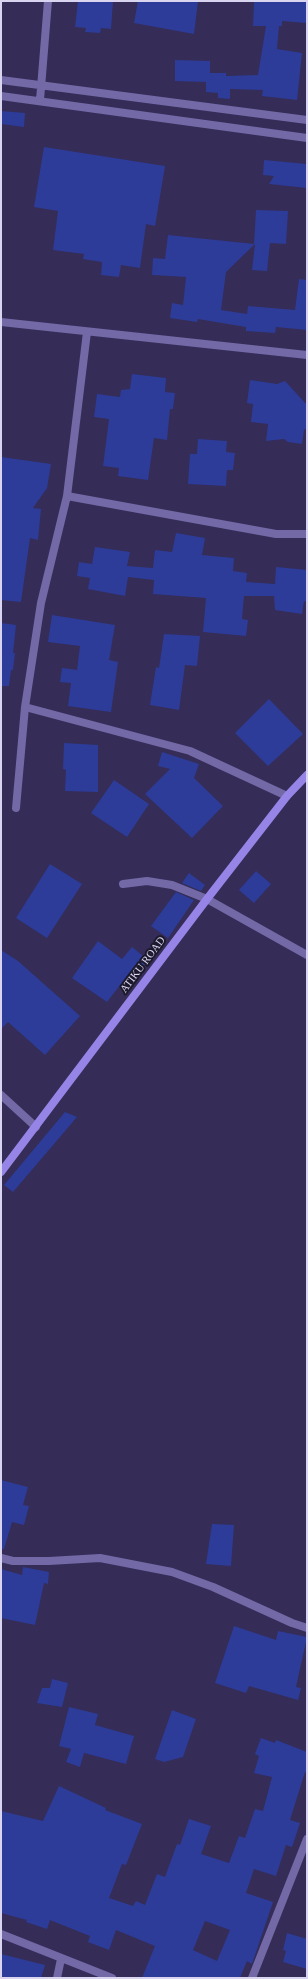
<!DOCTYPE html>
<html>
<head>
<meta charset="utf-8">
<style>
  body { margin:0 }
  #map { position:relative; width:308px; height:1979px; overflow:hidden; background:#352c57; font-family:Georgia,serif }
  canvas { display:block }
  .frame { position:absolute; inset:0; border:2px solid #d9d5f1; pointer-events:none }
</style>
</head>
<body>
<div id="map">
<canvas width="308" height="1979"></canvas>
<div class="frame"></div>
</div>
<script>
const c = document.querySelector('canvas').getContext('2d');
c.lineJoin = 'round';
function paint(path, color) { c.fillStyle = color; c.fill(path, 'evenodd'); }
const shape = rows => new Path2D(rows.map(r => 'M' + r).join(''));
function stroke(path, color, width, dash) { c.strokeStyle = color; c.lineWidth = width; c.lineCap = dash ? 'butt' : 'round'; c.setLineDash(dash || []); c.stroke(path); }
function write(font, color, halo, rows, align = 'center') {
  c.font = font + ' Georgia,serif'; c.lineWidth = 4; c.setLineDash([]); c.textBaseline = 'middle'; c.strokeStyle = halo; c.fillStyle = color; for (const [text, x, y, turn = 0] of rows) {
    c.save(); c.translate(x, y); c.rotate((+turn || 0) * Math.PI / 180); c.textAlign = isNaN(turn) ? turn : align; if (halo) c.strokeText(text, 0, 0); c.fillText(text, 0, 0); c.restore();
  }
}
paint(shape([
  [78,1,113,1,111,29,101,28,100,33,85,32,86,28,75,27],
  [138,1,198,1,194,34,134,23],
  [307,1,307,23,282,21,282,26,279,26,277,49,302,53,297,100,262,96,263,90,230,89,230,99,218,98,218,93,206,92,206,82,175,81,175,60,210,61,210,73,226,73,226,76,258,75,266,26,253,26,254,2],
  [1,111,25,113,24,127,1,124],
  [44,147,165,166,155,226,146,224,140,268,121,265,119,277,101,275,102,262,83,259,84,254,53,250,58,211,34,207],
  [264,160,307,164,307,188,269,184,274,176,263,175],
  [256,210,288,211,286,244,270,243,267,271,252,270,255,244,226,272,221,310,247,314,248,306,295,310,299,279,307,280,307,330,276,327,275,333,246,331,246,327,198,319,197,322,170,318,172,303,183,305,186,277,152,275,153,258,165,259,168,235,254,244],
  [132,374,166,378,165,392,175,393,173,409,170,409,167,440,154,438,148,480,118,476,119,468,103,466,109,419,94,417,97,394,120,397,121,390,130,389],
  [250,380,277,384,285,381,307,405,307,428,304,430,302,444,288,442,284,439,266,441,268,424,251,422,253,404,247,403],
  [198,439,227,441,226,452,235,453,233,470,227,470,226,486,188,484,190,454,197,454],
  [1,457,51,464,47,488,33,508,41,509,38,540,30,538,21,602,1,600],
  [176,533,205,538,202,555,234,558,233,571,247,573,246,582,275,584,276,567,307,570,307,602,304,601,302,614,275,610,274,596,244,596,242,619,248,620,246,636,203,632,206,598,153,594,154,580,128,577,125,596,88,589,90,578,77,576,79,562,92,564,95,547,130,552,127,566,153,568,155,550,172,552],
  [52,615,115,625,109,660,118,662,111,712,68,706,71,683,60,682,62,668,77,670,80,646,48,642],
  [1,623,16,625,13,653,15,653,13,670,11,670,9,686,1,686],
  [164,634,200,636,197,666,185,665,179,710,150,705,156,667,159,668],
  [269,699,303,734,268,766,235,733],
  [64,743,98,745,98,792,65,791,66,770,63,769],
  [162,752,199,764,194,778,223,806,192,838,145,794,170,769,158,766],
  [114,780,149,804,127,837,91,813],
  [50,864,82,884,47,938,16,918],
  [256,871,271,884,254,903,239,890],
  [189,873,205,885,201,891,182,883],
  [176,892,194,900,168,938,151,926],
  [98,941,122,959,132,947,148,960,141,970,135,966,107,1002,72,978],
  [1,950,18,961,80,1016,45,1055,8,1022,1,1029],
  [65,1112,77,1117,13,1192,4,1185],
  [1,1480,28,1487,23,1505,29,1506,24,1525,12,1522,4,1549,1,1549],
  [212,1524,234,1525,231,1566,206,1564],
  [23,1567,49,1572,48,1584,44,1583,35,1625,1,1618,1,1569,22,1575],
  [234,1626,276,1640,278,1631,307,1637,296,1687,301,1688,298,1700,249,1686,246,1693,215,1683],
  [52,1679,68,1683,62,1707,37,1703,42,1688,50,1688],
  [69,1707,98,1714,95,1725,134,1736,126,1764,84,1753,80,1767,66,1762,71,1749,59,1746],
  [172,1710,196,1719,183,1757,164,1762,155,1759],
  [261,1738,275,1743,276,1740,307,1752,307,1773,305,1772,290,1820,300,1823,292,1847,286,1845,276,1876,254,1869,246,1893,273,1902,252,1964,247,1961,240,1978,142,1978,155,1946,116,1930,109,1950,88,1942,90,1936,50,1920,47,1929,26,1922,27,1920,1,1913,1,1811,43,1821,59,1786,106,1808,105,1810,142,1824,126,1865,122,1864,109,1898,133,1906,136,1901,145,1905,157,1874,165,1877,177,1844,180,1845,189,1819,211,1826,201,1854,229,1863,239,1836,245,1838,255,1809,263,1811,272,1777,254,1773,259,1756,255,1754],
  [205,1921,230,1930,217,1961,193,1950],
  [287,1933,307,1939,307,1969,283,1962,286,1951,283,1950],
  [1,1954,45,1965,41,1978,1,1978]
]), '#2d3c98');
stroke(shape([
  [1,80,307,120],
  [1,96,307,138],
  [40,100,48,1],
  [1,322,307,355],
  [67,496,276,534,307,534],
  [25,707,190,751,287,796],
  [16,808,25,707,41,603,67,496,87,332],
  [123,884,147,881,172,885,207,899,307,955],
  [1,1095,36,1127],
  [1,1558,13,1561,49,1561,100,1558,172,1572,213,1587,292,1623,307,1628],
  [1,1934,112,1978],
  [57,1978,61,1959],
  [252,1978,307,1839]
]), '#7369a6', 8);
stroke(shape([
  [1,1172,207,899,287,796,307,775]
]), '#9784e7', 8);
write('11px', '#d9d5f1', '#1c192c', [
  ["ATIKU ROAD",143,965,-53]
]);
</script>
</body>
</html>
